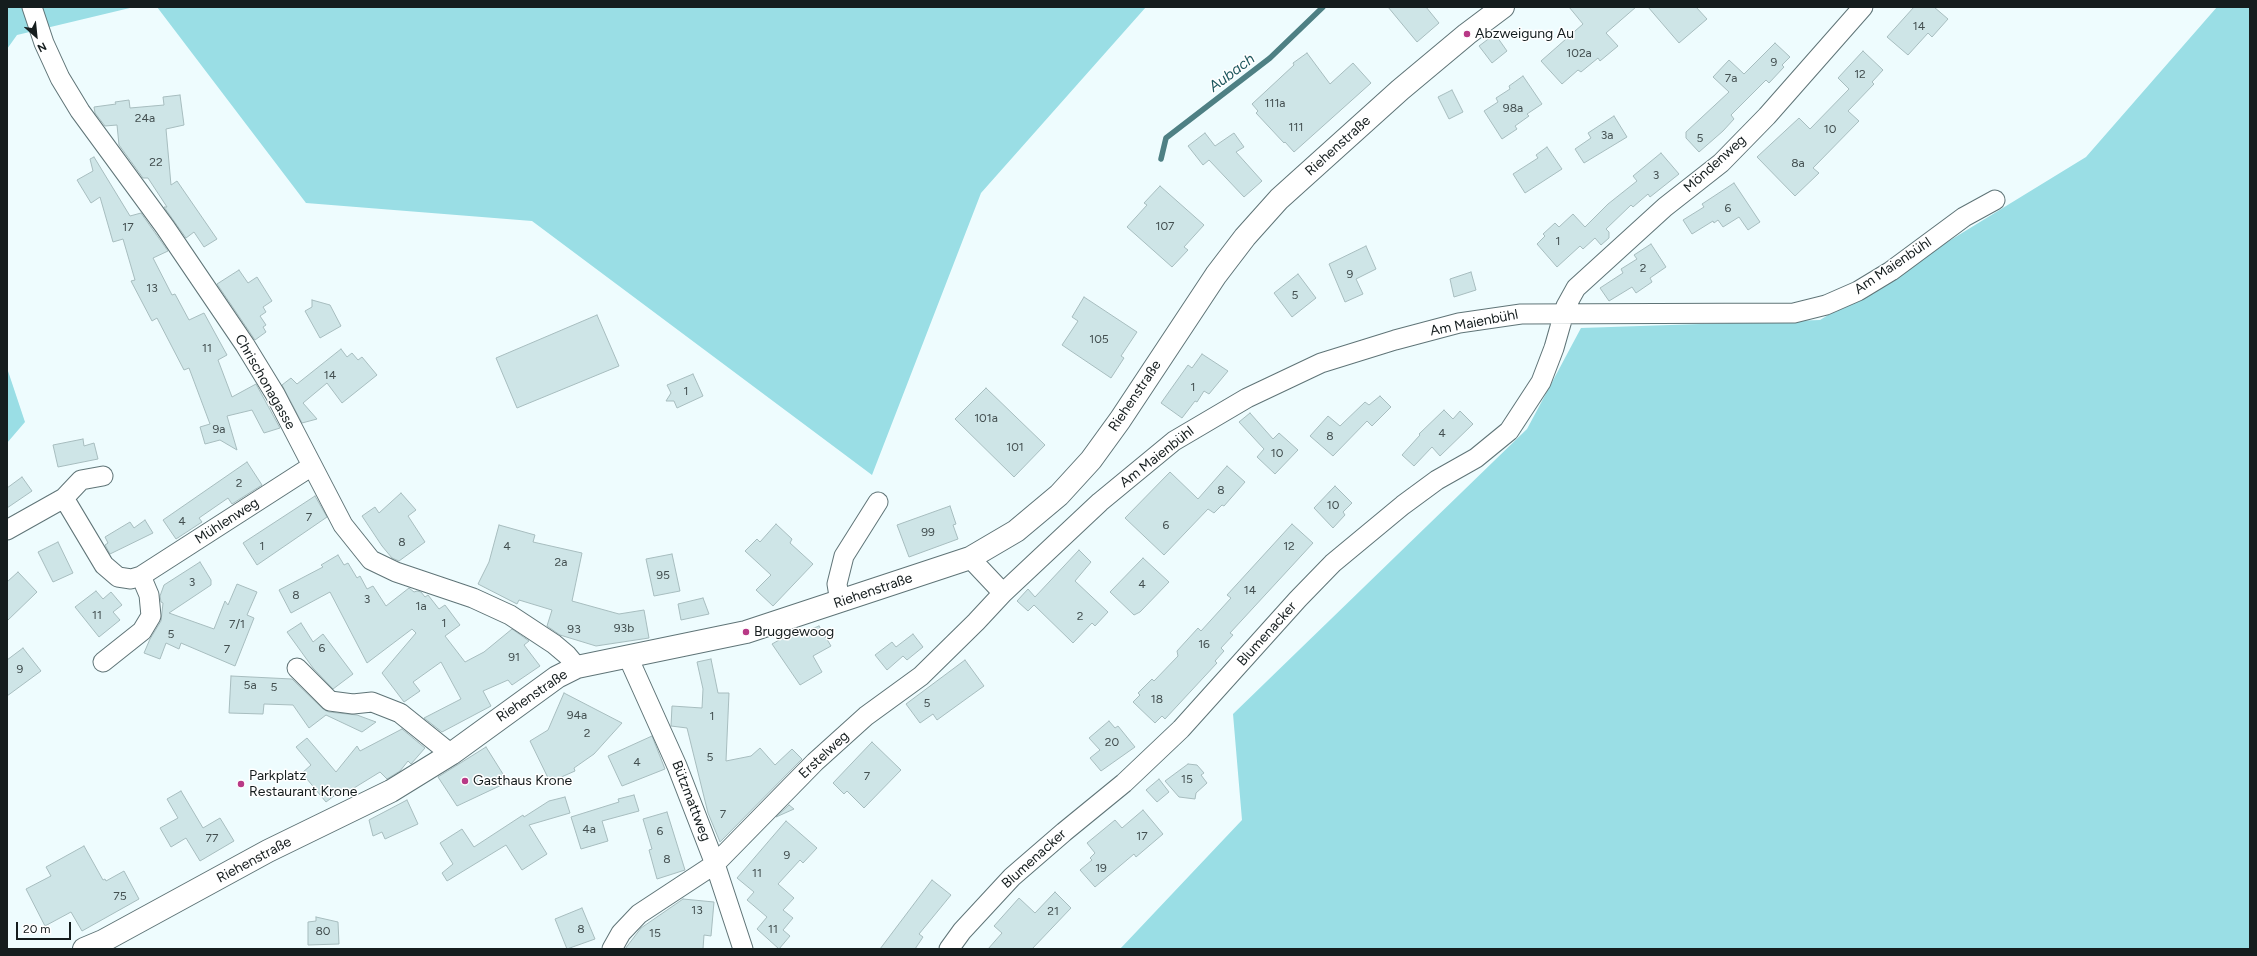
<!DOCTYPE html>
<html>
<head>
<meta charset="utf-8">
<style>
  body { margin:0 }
  #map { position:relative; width:2257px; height:956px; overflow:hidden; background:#eefcfe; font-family:Figtree,sans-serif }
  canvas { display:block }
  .frame { position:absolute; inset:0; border:8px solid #151d1e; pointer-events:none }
  .north { position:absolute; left:16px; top:16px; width:40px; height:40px; -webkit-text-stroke:3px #fff; paint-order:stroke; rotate:153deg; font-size:11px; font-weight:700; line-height:16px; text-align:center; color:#151d1e }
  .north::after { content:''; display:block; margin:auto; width:14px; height:18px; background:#151d1e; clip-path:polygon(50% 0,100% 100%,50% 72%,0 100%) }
  .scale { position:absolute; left:16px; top:922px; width:55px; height:18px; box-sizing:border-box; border:2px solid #151d1e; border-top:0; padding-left:5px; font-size:12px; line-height:14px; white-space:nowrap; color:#151d1e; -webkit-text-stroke:3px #fff; paint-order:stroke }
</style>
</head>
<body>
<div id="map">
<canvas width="2257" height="956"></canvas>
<div class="frame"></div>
<div class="north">N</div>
<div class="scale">20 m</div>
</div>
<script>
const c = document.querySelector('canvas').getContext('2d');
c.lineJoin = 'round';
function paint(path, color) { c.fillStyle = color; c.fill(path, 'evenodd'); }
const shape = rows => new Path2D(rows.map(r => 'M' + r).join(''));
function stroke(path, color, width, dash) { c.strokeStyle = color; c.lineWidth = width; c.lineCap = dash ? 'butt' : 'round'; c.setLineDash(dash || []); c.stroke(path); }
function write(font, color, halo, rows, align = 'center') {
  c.font = font + ' Figtree,sans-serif'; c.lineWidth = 3; c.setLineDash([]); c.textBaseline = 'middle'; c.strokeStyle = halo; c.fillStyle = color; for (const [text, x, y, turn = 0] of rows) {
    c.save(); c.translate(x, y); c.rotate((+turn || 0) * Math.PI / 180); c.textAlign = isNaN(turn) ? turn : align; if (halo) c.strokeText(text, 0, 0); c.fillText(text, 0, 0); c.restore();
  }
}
paint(shape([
  [7,7,134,7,17,35,7,49],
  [157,7,1146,7,981,193,872,475,532,221,306,203],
  [2217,7,2250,7,2250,949,1120,949,1242,820,1233,714,1527,429,1581,328,1820,320,2086,157],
  [7,368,25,422,7,443]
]), '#9adee5');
stroke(shape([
  [1161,159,1166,138,1270,58,1323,7]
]), '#4e8084', 5.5);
const building = shape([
  [1388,7,1426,7,1439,23,1417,42,1388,7],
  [1569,7,1636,7,1606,33,1618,46,1600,61,1598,58,1581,72,1578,70,1562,84,1541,61,1583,24,1569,7],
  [1648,7,1696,7,1707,19,1679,43,1648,7],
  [1914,7,1934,7,1948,19,1932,37,1928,33,1908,55,1887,37,1914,7],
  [1495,34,1507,51,1492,63,1479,46,1495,34],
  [1775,43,1790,57,1782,65,1784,67,1769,83,1766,80,1731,115,1734,119,1723,131,1699,152,1686,138,1686,132,1729,92,1713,77,1729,60,1744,74,1775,43],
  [1863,51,1883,70,1872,82,1874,84,1848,111,1859,121,1813,168,1819,173,1795,196,1757,157,1799,118,1810,129,1849,89,1838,78,1863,51],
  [1307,53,1330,84,1353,63,1371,83,1294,152,1285,142,1284,143,1256,113,1258,111,1252,104,1294,65,1293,63,1307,53],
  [1523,76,1542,104,1527,114,1529,116,1515,126,1517,129,1502,139,1484,111,1498,102,1496,98,1510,89,1509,86,1523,76],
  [1452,90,1463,112,1449,119,1438,97,1452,90],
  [180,95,184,125,166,129,171,185,177,181,217,239,204,247,194,232,186,238,164,207,167,207,148,178,143,178,119,145,117,125,105,126,95,113,94,107,116,104,115,102,129,100,130,108,164,105,163,97,180,95],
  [1614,116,1627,137,1584,163,1575,149,1591,138,1588,133,1614,116],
  [1205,133,1215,146,1234,133,1244,147,1236,152,1262,181,1244,197,1209,160,1203,165,1188,146,1205,133],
  [1547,147,1562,169,1525,193,1513,174,1538,158,1536,155,1547,147],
  [1661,153,1679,174,1650,197,1648,194,1633,207,1631,205,1606,229,1609,232,1609,238,1601,245,1595,238,1583,249,1580,246,1557,267,1537,244,1545,236,1543,234,1555,223,1559,227,1573,214,1585,227,1608,204,1637,181,1633,176,1661,153],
  [94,157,130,216,141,213,168,251,153,258,172,295,175,294,189,320,204,313,227,355,218,360,232,397,256,384,280,428,264,433,252,410,227,416,237,450,220,440,205,444,200,427,210,424,189,368,184,370,157,318,152,321,131,281,135,280,123,239,113,242,100,197,91,203,77,180,93,171,90,159,94,157],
  [1734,183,1760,222,1748,230,1739,217,1723,227,1718,220,1714,223,1713,221,1692,234,1683,220,1704,207,1702,204,1734,183],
  [1160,186,1204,225,1184,247,1188,250,1172,267,1127,227,1147,205,1144,203,1160,186],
  [1651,244,1666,267,1650,278,1652,282,1636,293,1632,287,1609,301,1600,288,1623,273,1621,269,1637,259,1634,255,1651,244],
  [1366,246,1376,269,1356,279,1363,294,1345,302,1329,264,1366,246],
  [239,270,248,283,257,277,272,301,263,307,266,312,260,316,266,325,263,327,266,332,255,340,217,284,239,270],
  [1471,272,1476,290,1454,297,1450,279,1471,272],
  [1298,274,1316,298,1292,317,1274,293,1298,274],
  [1084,297,1137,332,1121,356,1124,358,1111,378,1062,345,1078,321,1072,317,1084,297],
  [312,300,330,305,341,326,320,338,305,311,312,307,312,300],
  [597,315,619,366,517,408,496,358,597,315],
  [341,349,347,357,352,353,358,360,362,357,377,375,342,403,327,383,303,403,317,419,302,423,282,385,291,378,297,384,341,349],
  [1202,354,1228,371,1209,394,1204,391,1197,402,1195,401,1182,418,1161,403,1188,365,1192,368,1202,354],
  [693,374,703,396,677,408,674,401,666,401,671,393,667,385,693,374],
  [986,388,1045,445,1014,477,955,419,986,388],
  [1380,396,1391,407,1372,426,1367,421,1333,456,1310,436,1328,416,1340,426,1365,402,1369,405,1380,396],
  [1444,410,1453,419,1460,411,1473,424,1440,456,1432,447,1414,466,1402,455,1420,435,1419,434,1444,410],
  [1250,413,1273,439,1279,433,1298,450,1275,474,1257,457,1264,449,1239,422,1250,413],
  [83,439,84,446,94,443,98,459,58,467,53,445,83,439],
  [247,462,262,485,232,504,228,498,199,518,202,522,176,539,163,520,247,462],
  [1227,466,1245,482,1224,506,1222,505,1214,513,1208,509,1164,555,1125,518,1170,472,1198,499,1227,466],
  [22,477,32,491,7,508,7,488,22,477],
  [1335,486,1352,503,1343,512,1345,515,1333,528,1314,508,1335,486],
  [401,493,416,510,408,516,425,542,399,561,392,558,382,546,362,516,375,507,379,513,401,493],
  [315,496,327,517,257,565,243,543,315,496],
  [950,506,956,524,953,525,958,539,909,557,897,525,950,506],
  [145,520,153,533,110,554,105,545,108,543,105,537,130,522,134,528,145,520],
  [776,524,792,539,790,543,813,564,773,606,756,590,771,575,745,551,757,539,760,542,776,524],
  [1292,524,1313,543,1230,633,1233,635,1221,648,1224,651,1215,661,1217,663,1165,719,1162,716,1155,723,1133,702,1140,695,1138,693,1152,679,1154,681,1178,656,1177,651,1198,628,1201,631,1231,598,1227,595,1292,524],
  [499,525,535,535,533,542,582,553,572,601,619,614,644,610,649,638,596,646,560,635,547,626,552,610,519,600,517,604,478,584,489,562,499,525],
  [58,542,73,573,53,582,38,552,58,542],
  [1079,550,1091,562,1075,581,1108,612,1095,626,1092,623,1073,643,1034,605,1028,611,1017,601,1028,589,1035,597,1079,550],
  [672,554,680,591,654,596,646,559,672,554],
  [338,555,344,565,348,563,357,578,360,576,367,589,373,586,386,606,409,588,414,592,417,591,421,592,425,597,428,595,439,609,445,605,460,625,445,636,465,662,484,652,512,629,529,641,524,645,540,666,512,685,508,680,483,691,491,706,442,732,424,718,461,699,441,662,413,682,420,691,404,702,382,673,416,633,412,629,367,663,330,592,291,613,279,590,323,567,321,565,338,555],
  [1143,558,1169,582,1140,612,1134,615,1110,592,1143,558],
  [200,562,211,580,211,585,169,613,214,629,225,601,228,605,237,584,257,592,247,615,254,618,235,666,181,643,179,649,166,643,160,659,144,653,150,639,161,621,163,603,161,602,160,596,164,585,200,562],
  [18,572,37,592,7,621,7,582,18,572],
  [96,591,103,599,111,592,122,605,113,612,120,620,99,637,75,607,96,591],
  [703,598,709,614,681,620,678,604,703,598],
  [301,623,313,642,323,634,353,674,333,689,313,668,287,632,301,623],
  [819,626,831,646,813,656,822,672,800,685,772,644,797,630,799,634,819,626],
  [913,634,923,647,907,660,903,656,887,670,875,655,892,642,896,647,913,634],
  [23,648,41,671,7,696,7,660,23,648],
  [711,659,718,693,729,693,726,761,751,756,760,748,775,765,792,749,802,759,720,842,708,813,687,728,671,726,672,706,702,708,703,689,697,662,711,659],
  [965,660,984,686,937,720,933,714,920,723,906,704,965,660],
  [231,676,292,679,323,709,329,712,357,715,376,722,362,732,326,715,309,728,293,705,264,704,263,714,229,713,231,676],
  [564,693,622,723,594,754,574,768,575,771,550,782,530,741,548,730,564,693],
  [1109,721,1115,728,1118,726,1135,747,1101,771,1090,758,1100,750,1089,738,1109,721],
  [402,729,425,748,411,764,408,761,400,771,387,779,380,772,341,796,338,793,326,802,302,773,311,765,296,747,307,738,336,772,357,746,360,751,402,729],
  [652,736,665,769,622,786,608,756,652,736],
  [872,742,901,770,864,808,847,791,844,794,833,783,872,742],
  [486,747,508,782,457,806,438,777,486,747],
  [1188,764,1197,765,1204,773,1201,775,1207,783,1196,793,1195,799,1179,797,1165,781,1188,764],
  [1159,779,1169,792,1157,802,1146,790,1159,779],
  [181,791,203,828,220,818,234,841,200,861,186,838,171,847,160,828,178,818,167,799,181,791],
  [634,795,639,811,602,821,608,841,581,849,571,817,619,802,618,799,634,795],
  [565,797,570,813,529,825,547,854,522,870,506,845,447,881,442,873,453,864,440,843,462,829,474,847,523,815,524,817,549,801,565,797],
  [407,800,418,824,385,839,382,832,373,836,369,820,407,800],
  [789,805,794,809,776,817,789,805],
  [1143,810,1163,834,1136,857,1134,854,1095,887,1080,870,1092,860,1090,858,1095,853,1087,843,1115,820,1122,828,1143,810],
  [667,812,685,870,657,879,649,850,652,849,643,819,667,812],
  [786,821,817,848,803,863,800,860,778,884,794,898,783,910,793,918,783,930,790,936,779,949,757,929,767,917,747,900,754,892,737,878,786,821],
  [84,846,103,880,105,879,106,881,124,871,139,899,82,931,71,912,45,926,26,889,51,876,46,867,84,846],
  [932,880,951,895,919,934,923,937,915,949,880,949,932,880],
  [1055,892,1071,908,1032,949,988,949,1002,933,994,926,1019,898,1035,913,1055,892],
  [683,899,714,902,711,936,704,935,703,949,625,949,641,928,683,899],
  [582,908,595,939,567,949,555,919,582,908],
  [316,917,338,922,339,944,308,945,308,922,316,921,316,917]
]);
paint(building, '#cee5e7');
stroke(building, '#a7bdbf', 1);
const street = shape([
  [32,7,44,43,60,78,80,111,165,227,245,345,275,394,343,525,371,560,396,572,473,598,510,615,554,644,567,655,577,667],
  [64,498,104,565,118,577,131,579,141,576,312,466],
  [7,530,64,498,81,480,103,476],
  [970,558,1003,593],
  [840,602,837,584,844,556,878,502],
  [628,657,677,766,715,864,743,949],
  [103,662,142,631,151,616,149,595,141,576],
  [297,668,330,701,353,704,372,702,400,713,451,754],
  [612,949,621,933,639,914,715,864,815,762,866,716,921,676,976,622,1003,593,1100,502,1174,441,1247,398,1321,363,1395,340,1459,323,1521,314,1794,313,1826,305,1858,291,1891,271,1964,217,1995,200],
  [949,949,962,931,1012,877,1064,832,1124,783,1181,729,1298,599,1333,563,1403,505,1437,480,1476,458,1509,431,1541,382,1554,348,1566,306,1576,288,1665,207,1721,163,1767,116,1863,7]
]);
const secondary = shape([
  [84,949,103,941,268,851,391,791,451,754,557,677,577,667,746,632,970,558,1016,531,1059,495,1091,460,1120,420,1216,275,1245,237,1279,199,1400,90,1467,34,1503,7]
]);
stroke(street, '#5f7477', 21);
stroke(secondary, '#5f7477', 24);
stroke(street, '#fff', 19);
stroke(secondary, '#fff', 22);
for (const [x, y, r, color] of [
  [1467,34,4,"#b83986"],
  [746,632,4,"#b83986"],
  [465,781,4,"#b83986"],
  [241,784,4,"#b83986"]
]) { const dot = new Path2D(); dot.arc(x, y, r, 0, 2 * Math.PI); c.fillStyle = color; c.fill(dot); stroke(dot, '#fff', 1.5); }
write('12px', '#434f50', null, [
  ["14",1919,26],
  ["102a",1579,53],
  ["9",1774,62],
  ["12",1860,74],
  ["7a",1731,78],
  ["111a",1275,103],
  ["98a",1513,108],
  ["24a",145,118],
  ["111",1296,127],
  ["10",1830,129],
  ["3a",1607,135],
  ["5",1700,138],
  ["22",156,162],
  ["8a",1798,163],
  ["3",1656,175],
  ["6",1728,208],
  ["107",1165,226],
  ["17",128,227],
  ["1",1558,241],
  ["2",1643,268],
  ["9",1350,274],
  ["13",152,288],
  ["5",1295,295],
  ["105",1099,339],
  ["11",207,348],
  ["14",330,375],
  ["1",1193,387],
  ["1",686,391],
  ["101a",986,418],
  ["9a",219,429],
  ["4",1442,433],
  ["8",1330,436],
  ["101",1015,447],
  ["10",1277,453],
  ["2",239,483],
  ["8",1221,490],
  ["10",1333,505],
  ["7",309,517],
  ["4",182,521],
  ["6",1166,525],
  ["99",928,532],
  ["8",402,542],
  ["1",262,546],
  ["4",507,546],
  ["12",1289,546],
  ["2a",561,562],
  ["95",663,575],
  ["3",192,582],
  ["4",1142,584],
  ["14",1250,590],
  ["8",296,595],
  ["3",367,599],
  ["1a",421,606],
  ["11",97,615],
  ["2",1080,616],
  ["1",444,623],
  ["7/1",237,624],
  ["93b",624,628],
  ["93",574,629],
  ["5",171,634],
  ["16",1204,644],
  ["6",322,648],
  ["7",227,649],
  ["91",514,657],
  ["9",20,669],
  ["5a",250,685],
  ["5",274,687],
  ["18",1157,699],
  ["5",927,703],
  ["94a",577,715],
  ["1",712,716],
  ["2",587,733],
  ["20",1112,742],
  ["5",710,757],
  ["4",637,762],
  ["7",867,776],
  ["15",1187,779],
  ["7",723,814],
  ["4a",589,829],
  ["6",660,831],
  ["17",1142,836],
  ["77",212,838],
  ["9",787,855],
  ["8",667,859],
  ["19",1101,868],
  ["11",757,873],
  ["75",120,896],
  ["13",697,910],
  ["21",1053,911],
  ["8",581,929],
  ["11",773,929],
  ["80",323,931],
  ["15",655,933]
]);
write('14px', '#151d1e', '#fff', [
  ["Abzweigung Au",1475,34],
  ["Bruggewoog",754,632],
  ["Parkplatz",249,776],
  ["Restaurant Krone",249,792],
  ["Gasthaus Krone",473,781]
], 'left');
write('14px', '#151d1e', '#fff', [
  ["Riehenstraße",1338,146,-42],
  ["Möndenweg",1715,164,-42],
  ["Am Maienbühl",1893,266,-34],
  ["Am Maienbühl",1474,323,-11],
  ["Chrischonagasse",265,382,60],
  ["Riehenstraße",1135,396,-56],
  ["Am Maienbühl",1157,457,-38],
  ["Mühlenweg",227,521,-33],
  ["Riehenstraße",873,591,-19],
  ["Blumenacker",1267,634,-48],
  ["Riehenstraße",532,696,-34],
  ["Erstelweg",824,755,-43],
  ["Bützmattweg",691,801,69],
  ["Blumenacker",1034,859,-42],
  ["Riehenstraße",254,860,-28]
]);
write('italic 15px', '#1f585e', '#fff', [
  ["Aubach",1232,73,-37]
]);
</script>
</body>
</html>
